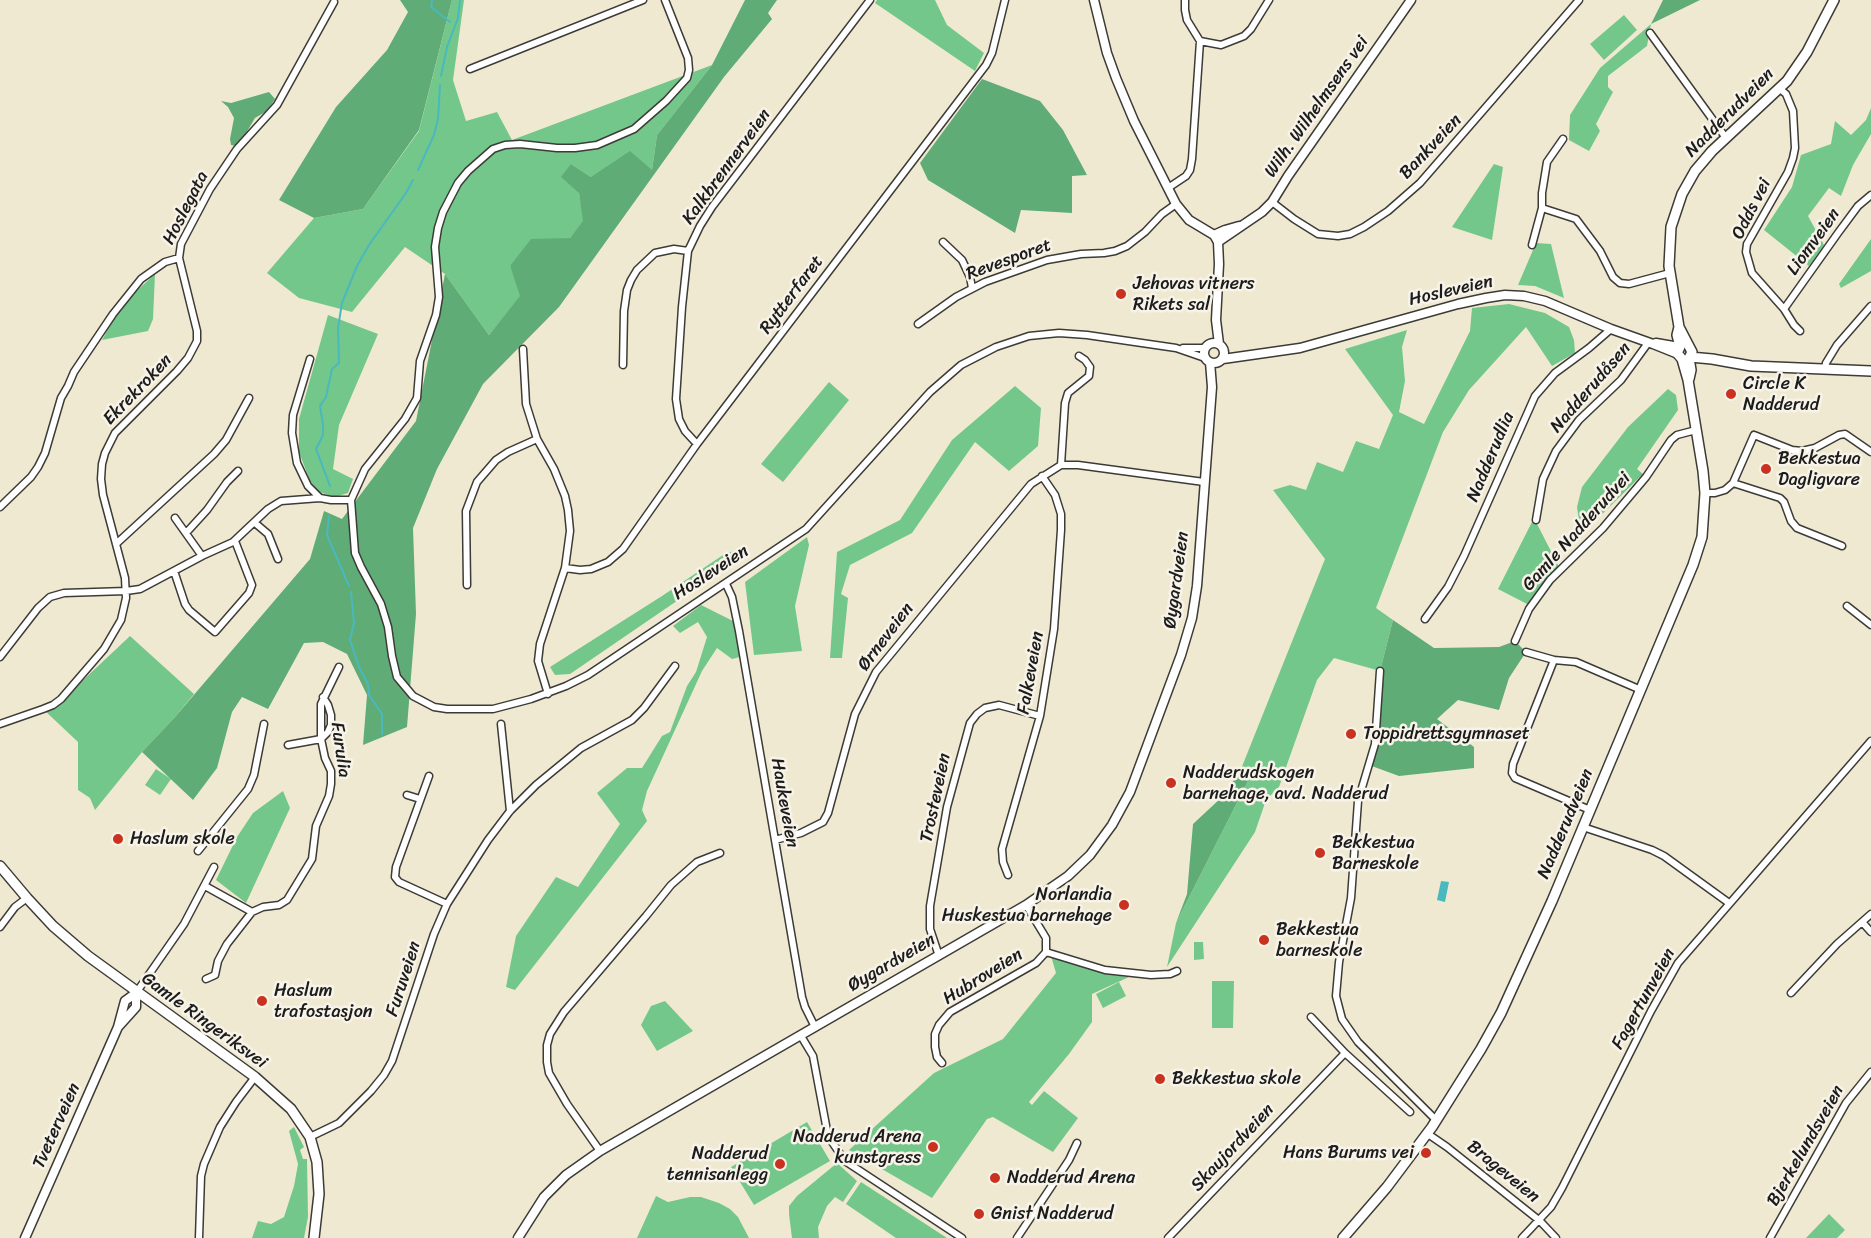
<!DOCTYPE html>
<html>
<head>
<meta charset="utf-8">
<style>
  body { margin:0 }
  canvas { display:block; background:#f0e9d1 }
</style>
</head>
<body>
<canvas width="1871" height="1238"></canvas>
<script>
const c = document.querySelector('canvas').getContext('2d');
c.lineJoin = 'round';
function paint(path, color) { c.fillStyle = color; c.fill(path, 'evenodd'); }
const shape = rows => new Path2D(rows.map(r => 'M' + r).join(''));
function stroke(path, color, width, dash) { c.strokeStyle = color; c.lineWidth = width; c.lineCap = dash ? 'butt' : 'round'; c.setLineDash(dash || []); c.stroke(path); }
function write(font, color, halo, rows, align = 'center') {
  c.font = font + ' Sriracha,sans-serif'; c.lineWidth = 5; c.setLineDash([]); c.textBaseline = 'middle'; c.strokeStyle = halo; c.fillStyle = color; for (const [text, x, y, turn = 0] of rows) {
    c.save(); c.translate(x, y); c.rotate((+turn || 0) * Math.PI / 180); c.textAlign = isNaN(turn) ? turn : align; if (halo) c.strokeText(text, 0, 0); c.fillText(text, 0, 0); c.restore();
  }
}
paint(shape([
  [452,0,464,0,453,80,466,121,497,112,512,140,712,65,657,135,652,170,591,177,571,164,579,193,584,221,570,238,510,266,521,296,489,335,445,274,405,247,352,312,299,298,267,273,314,218,363,209,419,131],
  [877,0,935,0,947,25,984,53,975,71,875,3],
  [1624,15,1637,30,1604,60,1590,44],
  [1651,24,1647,46,1608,76,1608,87,1613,92,1596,124,1600,131,1589,151,1569,140,1570,115,1600,68],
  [1871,108,1871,134,1853,165,1841,196,1829,188,1808,216,1824,245,1809,266,1764,230,1792,187,1801,155,1831,144,1835,121,1851,135,1866,120],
  [1494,164,1503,167,1492,240,1452,227],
  [1871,239,1871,271,1841,288,1839,284],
  [1536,243,1551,244,1564,298,1535,286,1518,285],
  [155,274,153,319,148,331,102,340,122,304],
  [1509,304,1545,313,1569,327,1574,340,1575,353,1552,366,1526,327,1469,390,1443,432,1376,608,1393,620,1380,671,1334,658,1317,680,1279,787,1266,800,1255,832,1167,967,1176,923,1250,777,1241,769,1325,559,1273,490,1290,485,1306,490,1317,462,1343,472,1356,441,1379,449,1393,415,1345,349,1407,330,1402,347,1405,381,1399,412,1424,424,1470,331,1472,308],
  [328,315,378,334,339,425,333,469,353,479,348,493,335,497,319,492,310,481,299,452,299,419],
  [829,382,849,400,783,482,761,464],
  [1015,386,1041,408,1038,446,1009,471,975,442,912,533,850,565,841,594,848,598,842,658,830,658,837,552,900,520,952,440],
  [1668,389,1676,395,1678,410,1637,469,1643,474,1581,535,1577,507,1582,487,1628,427],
  [1534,518,1559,567,1529,605,1498,589],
  [807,537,809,545,795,606,802,651,754,655,745,582],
  [744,547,747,553,570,674,555,675,550,667,662,596,723,555],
  [701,605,733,621,740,657,732,659,717,648,702,671,647,791,642,810,647,821,515,990,506,987,516,936,556,877,578,887,620,824,597,793,627,768,642,768,662,736,670,732,687,686,696,672,707,637,698,622,680,633,673,626],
  [130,636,194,694,175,717,142,752,95,810,90,798,78,790,78,742,43,709,63,699],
  [156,769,171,779,160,795,145,785],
  [283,791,290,808,246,903,216,880,237,837,253,813],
  [1194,942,1203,942,1204,959,1194,960],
  [1051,956,1113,975,1129,977,1092,994,1092,1022,1069,1054,1029,1102,1032,1105,1044,1091,1078,1118,1053,1152,993,1117,987,1119,932,1198,849,1150,934,1073,1003,1039,1056,973],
  [1212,981,1234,981,1233,1028,1212,1028],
  [1119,982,1126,996,1103,1008,1096,994],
  [665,1001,693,1031,657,1051,641,1025,651,1006],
  [807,1122,830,1161,754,1205,731,1167],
  [294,1127,304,1147,300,1150,303,1159,307,1159,308,1217,304,1238,252,1238,258,1221,271,1224,284,1217,294,1186,298,1164,289,1131],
  [837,1163,857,1181,843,1202,835,1197,827,1206,818,1227,819,1238,792,1238,789,1214,789,1206,797,1196],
  [861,1182,947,1238,896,1238,846,1204],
  [656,1196,668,1202,690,1197,701,1197,719,1203,730,1209,738,1217,749,1238,637,1238],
  [1829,1214,1845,1230,1837,1238,1806,1238]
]), '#74c78b');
paint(shape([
  [400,0,452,0,419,130,363,209,314,218,279,200,336,107,387,50,408,12],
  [745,0,777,0,768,13,772,19,724,77,559,307,483,384,437,469,413,528,416,614,407,727,363,745,367,695,347,654,323,642,304,643,268,709,242,697,232,712,217,768,193,800,142,752,175,717,310,559,324,511,342,519,416,421,445,274,489,335,520,296,510,266,531,239,570,238,583,221,579,193,561,177,571,164,591,177,630,151,652,170,657,135,712,65],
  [1663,0,1700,0,1651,24],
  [982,79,1040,101,1063,130,1087,175,1072,176,1072,213,1021,210,1015,233,928,180,920,163],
  [269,92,275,99,267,111,255,118,242,140,236,146,231,145,230,139,234,118,228,107,221,101,231,103],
  [1393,620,1434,648,1499,647,1515,641,1526,652,1509,678,1499,710,1458,700,1437,719,1474,747,1474,768,1399,776,1369,765,1375,744,1380,671],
  [1241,769,1250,777,1176,923,1187,894,1193,824,1222,797]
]), '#5fac77');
paint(shape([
  [1441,881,1449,882,1445,902,1437,900]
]), '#49b9bf');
stroke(shape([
  [432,0,431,7,450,22],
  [441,76,447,47,458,18,460,0],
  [418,170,434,135,438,119,440,85],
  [330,486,316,449,323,435,323,425,320,406,326,397,332,369,339,363,338,328,342,303,357,266,369,245,406,193,413,180],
  [329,516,327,535,349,586],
  [351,592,354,623,350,640,359,667,368,684,369,695,382,714,382,734]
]), '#49b9bf', 2);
const minor = shape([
  [665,0,688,58,689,70,687,78,666,101,634,129,597,145,575,148,557,148,520,144,505,145,493,149,468,171,458,183,443,212,438,228,435,247,439,297,436,315,420,361,417,398,405,419,365,469,351,500,355,553,361,567,381,604,388,627,392,656,397,677,413,696,434,707,447,709,493,709,531,699,566,686,588,675,806,529,930,392,961,365,996,347,1029,336,1059,333,1087,335,1176,348,1205,358],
  [1185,0,1185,10,1187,20,1200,41,1221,45,1244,36,1251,29,1269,0],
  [1650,33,1726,138],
  [470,69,643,0],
  [1780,89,1786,94,1793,111,1795,148,1793,158,1788,172,1747,244,1746,252,1752,273,1784,309,1794,325,1800,331],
  [1168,188,1186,176,1190,170,1192,159,1200,41],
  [1272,202,1294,219,1318,234,1338,236,1350,234,1364,227,1388,211,1420,183,1579,0],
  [1542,208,1576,219,1600,251,1613,277,1620,283,1629,284,1670,273],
  [943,242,962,260,970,277,972,288],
  [1532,245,1542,208,1542,193,1547,162,1563,139],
  [1784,309,1838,233,1858,206,1871,195],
  [918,324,956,297,985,282,1047,260,1081,254,1104,253,1115,251,1127,246,1145,232,1162,214,1176,204],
  [1183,348,1205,348],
  [523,349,526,404,537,439,554,469,565,496,568,510,570,531,565,568,540,644,538,661,548,694],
  [310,359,293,415,292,433,297,463,308,486,320,498,331,500,351,500],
  [623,365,624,311,627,290,631,280,637,270,655,253,674,249,688,251],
  [1825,369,1826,363,1837,345,1871,306],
  [697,444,685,431,679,419,676,399,682,307,688,251,700,226,712,207,870,0],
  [1061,465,1065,403,1068,393,1089,376,1090,367,1085,360,1079,356],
  [1733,483,1780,498,1784,502,1791,521,1797,528,1842,546],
  [1705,493,1715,493,1725,490,1733,483,1754,435,1792,450,1802,451,1815,448,1839,435,1845,434,1871,452],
  [0,507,31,477,38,467,45,453,61,398,68,386,74,372,113,314,141,279,165,262,179,258,181,244,210,189,237,149,277,105,334,2],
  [175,518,202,556],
  [1536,520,1543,479,1556,451,1579,420,1621,380,1648,343],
  [255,523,268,534,278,559],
  [186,533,207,510,227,482,238,471],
  [116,544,214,454,226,440,249,398],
  [565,568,580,570,591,569,608,562,623,549,697,444,986,65,992,53,1005,0],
  [174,571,185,604,189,610,215,632,249,593,252,585,235,541],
  [726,584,732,597,739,631,802,997,805,1007,815,1027],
  [467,585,466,511,477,482,496,460,508,452,537,439],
  [1847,606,1871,625],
  [1425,619,1448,587,1464,556,1535,396,1555,373,1589,348,1611,329],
  [1515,641,1529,609,1550,580,1603,528,1646,477,1671,440,1677,435,1696,430],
  [1526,652,1554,660,1576,662,1641,690],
  [0,657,38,608,50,597,64,593,126,591,140,589,202,556,233,542,268,509,281,501,320,498],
  [1554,660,1513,764,1512,773,1515,778,1590,810],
  [1380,671,1375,744,1358,801,1351,898,1339,962,1336,996,1342,1019,1358,1042,1436,1120],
  [0,724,43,709,53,705,61,699,104,649,121,620,126,598,125,578,103,495,101,479,102,464,105,453,115,433,177,371,188,358,197,341,197,331,179,258],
  [501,724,510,811],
  [288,745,321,739,328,732,331,725,331,715,328,705,323,697],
  [429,776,396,867,395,877,399,882,447,904],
  [407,795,420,799],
  [1583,827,1652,850,1664,856,1729,903],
  [775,840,801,833,823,822,828,813,855,714,876,672,1031,484,1061,465,1078,465,1204,482],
  [198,851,248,789,254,775,264,724],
  [1008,875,1003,862,1002,849,1040,716,1054,629,1061,530,1061,514,1055,495,1042,476],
  [205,886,252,912],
  [1026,905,1046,938,1046,952,1105,970,1151,975,1170,974,1177,971],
  [1863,923,1871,932],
  [0,927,15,907,27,898],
  [939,956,930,929,930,906,947,807,970,723,977,714,985,708,999,705,1040,716],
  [206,979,215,975,218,961,227,944,252,912,263,907,279,905,287,900,312,859,316,826,329,796,331,784,331,771,325,758,321,739,321,704,339,667],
  [136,993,184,924,214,867],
  [1791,993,1837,944,1871,914],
  [1311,1017,1345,1053,1410,1112],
  [801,1036,813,1056,828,1136,845,1161,962,1238],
  [942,1063,937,1057,935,1047,935,1034,939,1025,950,1012,1036,963,1046,952],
  [1428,1134,1447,1147,1540,1221,1556,1238],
  [310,1137,339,1123,371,1091,384,1075,392,1061,434,934,447,904,488,840,510,811,536,785,581,748,632,720,644,708,675,666],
  [600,1151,567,1104,549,1073,547,1062,547,1045,550,1034,564,1012,646,916,671,885,697,862,720,853],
  [199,1238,201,1176,204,1164,220,1127,236,1102,255,1077],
  [1017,1238,1069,1160,1077,1143],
  [1168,1238,1345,1053],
  [1522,1238,1551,1207,1562,1188,1651,1011,1678,963,1871,741],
  [1770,1238,1846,1103,1871,1072]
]);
const tertiary = shape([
  [1094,0,1107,53,1116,78,1134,121,1176,204,1189,220,1214,235,1218,242,1219,264,1216,320,1219,344],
  [1214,235,1225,230,1239,226],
  [1218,242,1262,212,1272,202,1288,176,1411,0],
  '1204 353a10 10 0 1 1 20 0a10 10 0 1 1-20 0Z',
  [1656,343,1679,347],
  [1223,359,1300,348,1458,304,1486,298,1505,295,1524,296,1545,301,1611,329,1653,344,1678,354],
  [136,993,136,1007,118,1027,125,1001,136,993],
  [25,1238,118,1027],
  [518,1238,544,1197,566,1175,600,1151,1026,905,1068,876,1090,855,1112,825,1130,792,1181,655,1192,618,1197,586,1212,387,1210,362]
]);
const secondary = shape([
  [1679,327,1692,352,1689,358,1691,370,1689,379],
  [1690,357,1712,359,1751,366,1871,371],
  [0,866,27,898,53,926,88,956,255,1077,291,1109,310,1137,317,1162,319,1194,314,1238],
  [1343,1238,1387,1187,1432,1127,1481,1049,1501,1013,1552,901,1693,565,1702,537,1705,493,1703,471,1688,380,1682,359,1677,353,1680,347,1677,335,1679,327,1669,266,1671,227,1682,194,1695,171,1712,151,1787,81,1807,52,1834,0]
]);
stroke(minor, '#3c3b37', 9);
stroke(tertiary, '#3c3b37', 11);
stroke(secondary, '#3c3b37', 12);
stroke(minor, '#fff', 6);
stroke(tertiary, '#fff', 8);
stroke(secondary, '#fff', 9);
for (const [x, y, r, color] of [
  [1121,294,6,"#c8321e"],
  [1731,394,6,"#c8321e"],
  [1766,469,6,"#c8321e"],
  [1351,734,6,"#c8321e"],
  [1171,783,6,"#c8321e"],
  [118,839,6,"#c8321e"],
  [1320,853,6,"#c8321e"],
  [1124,905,6,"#c8321e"],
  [1264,940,6,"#c8321e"],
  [262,1001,6,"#c8321e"],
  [1160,1079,6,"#c8321e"],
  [933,1147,6,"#c8321e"],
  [1426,1153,6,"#c8321e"],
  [780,1164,6,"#c8321e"],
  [995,1178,6,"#c8321e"],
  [979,1214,6,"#c8321e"]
]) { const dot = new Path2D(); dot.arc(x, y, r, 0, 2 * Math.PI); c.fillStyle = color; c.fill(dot); stroke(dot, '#f7f3e8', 2); }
write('18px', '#1c1c1c', '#f7f3e8', [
  ["Wilh. Wilhelmsens vei",1317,107,-55],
  ["Nadderudveien",1730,113,-45],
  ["Bankveien",1431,147,-47],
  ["Kalkbrennerveien",727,167,-54],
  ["Hoslegata",186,208,-63],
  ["Odds vei",1752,209,-63],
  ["Liomveien",1814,242,-54],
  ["Revesporet",1009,260,-20],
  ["Hosleveien",1451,291,-13],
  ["Rytterfaret",792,295,-53],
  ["Nadderudåsen",1591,388,-49],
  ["Ekrekroken",138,390,-46],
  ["Nadderudlia",1491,457,-67],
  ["Gamle Nadderudvei",1577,532,-48],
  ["Hosleveien",711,573,-33],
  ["Øygardveien",1177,580,-82],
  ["Ørneveien",886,637,-53],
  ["Falkeveien",1031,673,-80],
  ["Furulia",340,750,82],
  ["Trosteveien",936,798,-78],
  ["Haukeveien",784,803,80],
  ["Nadderudveien",1566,824,-67],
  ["Øygardveien",892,963,-30],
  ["Hubroveien",983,977,-32],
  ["Furuveien",404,979,-72],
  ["Fagertunveien",1644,999,-61],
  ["Gamle Ringeriksvei",204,1021,36],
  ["Tveterveien",57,1126,-66],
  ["Bjerkelundsveien",1806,1146,-60],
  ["Skaujordveien",1233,1148,-47],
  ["Brageveien",1503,1172,39]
]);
write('18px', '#1c1c1c', '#f7f3e8', [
  ["Jehovas vitners",1133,284],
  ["Rikets sal",1133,305],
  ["Circle K",1743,384],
  ["Nadderud",1743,405],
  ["Bekkestua",1778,459],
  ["Dagligvare",1778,480],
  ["Toppidrettsgymnaset",1363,734],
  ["Nadderudskogen",1183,773],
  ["barnehage, avd. Nadderud",1183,794],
  ["Haslum skole",130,839],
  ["Bekkestua",1332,843],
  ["Barneskole",1332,864],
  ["Norlandia",1112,895,"right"],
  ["Huskestua barnehage",1112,916,"right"],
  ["Bekkestua",1276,930],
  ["barneskole",1276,951],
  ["Haslum",274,991],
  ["trafostasjon",274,1012],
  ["Bekkestua skole",1172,1079],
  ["Nadderud Arena",921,1137,"right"],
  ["kunstgress",921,1158,"right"],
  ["Hans Burums vei",1414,1153,"right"],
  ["Nadderud",768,1154,"right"],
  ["tennisanlegg",768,1175,"right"],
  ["Nadderud Arena",1007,1178],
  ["Gnist Nadderud",991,1214]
], 'left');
</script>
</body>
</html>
